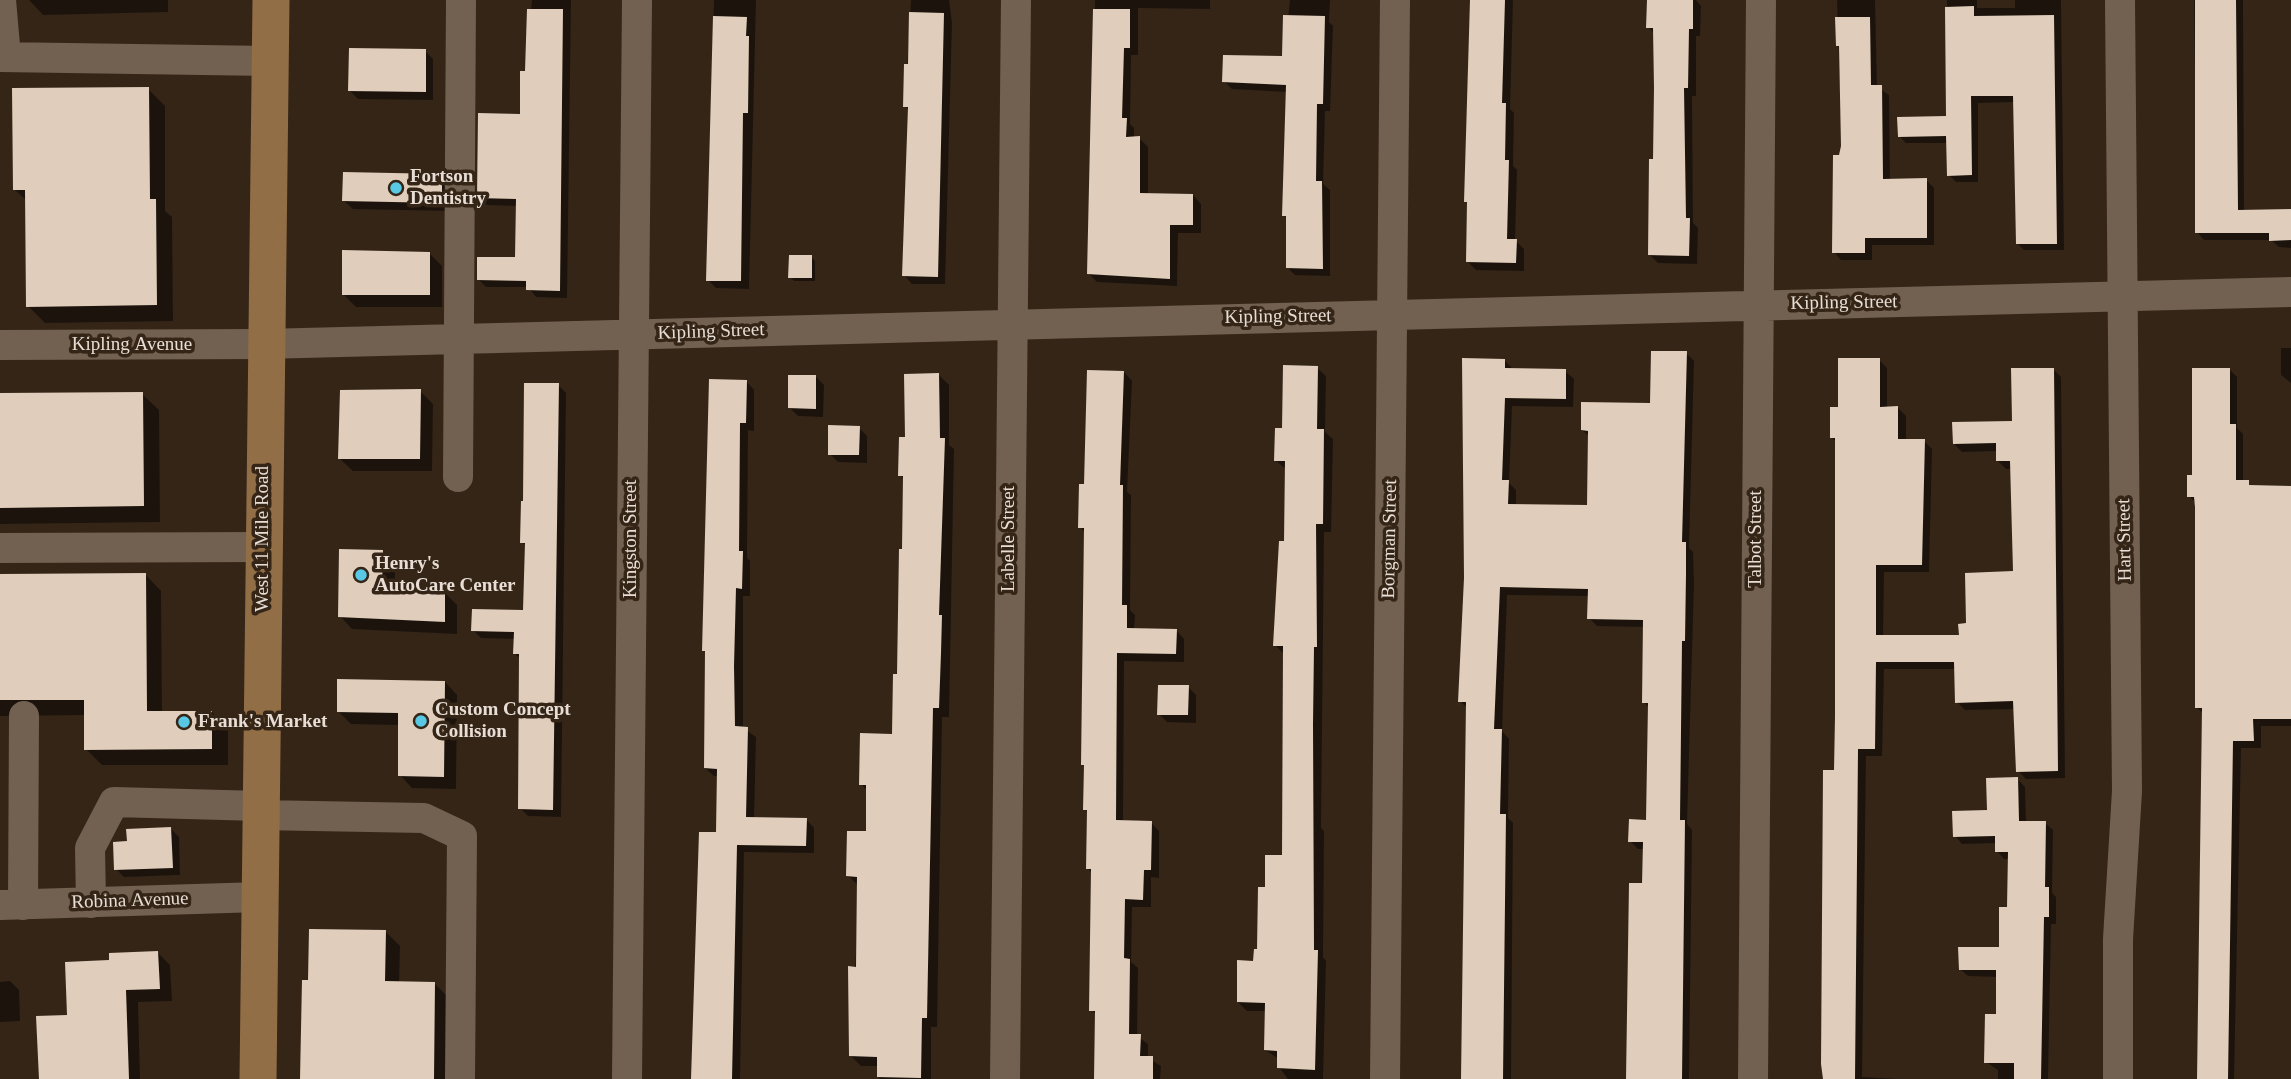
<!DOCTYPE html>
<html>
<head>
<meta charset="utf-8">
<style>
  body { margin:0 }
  canvas { display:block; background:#342517 }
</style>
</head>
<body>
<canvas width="2291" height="1079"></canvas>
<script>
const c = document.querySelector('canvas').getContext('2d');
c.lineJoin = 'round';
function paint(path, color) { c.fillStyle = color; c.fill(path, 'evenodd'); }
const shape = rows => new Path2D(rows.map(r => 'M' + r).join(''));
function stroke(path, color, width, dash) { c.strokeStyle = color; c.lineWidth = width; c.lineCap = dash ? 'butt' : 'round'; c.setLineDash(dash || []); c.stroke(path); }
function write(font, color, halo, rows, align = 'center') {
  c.font = font + ' "Times New Roman",serif'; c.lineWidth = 7; c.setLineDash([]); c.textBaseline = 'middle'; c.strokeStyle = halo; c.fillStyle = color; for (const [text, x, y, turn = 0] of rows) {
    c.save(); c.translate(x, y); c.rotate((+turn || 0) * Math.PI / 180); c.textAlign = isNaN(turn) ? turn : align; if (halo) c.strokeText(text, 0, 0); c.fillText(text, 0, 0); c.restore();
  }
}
paint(shape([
  [29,0,168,0,168,12,43,15],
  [532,0,571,0,567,298,536,297,528,287,486,287,478,279,517,259,518,206,487,205,479,198,521,116],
  [714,0,756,0,749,289,716,288,708,280],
  [911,0,949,0,952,23,945,284,912,284,904,275,910,111,905,106],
  [1095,0,1210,0,1210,9,1138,8,1138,55,1131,55,1130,124,1134,128,1134,138,1139,138,1148,147,1148,195,1193,195,1201,204,1201,233,1178,233,1177,286,1097,282,1089,274],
  [1290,0,1330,0,1329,22,1333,26,1330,111,1325,111,1323,184,1330,190,1330,276,1295,275,1287,267,1288,220,1284,215,1288,92,1232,89,1224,81,1284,58],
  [1472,0,1513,0,1510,109,1514,113,1513,166,1517,170,1515,240,1524,249,1524,271,1476,270,1467,261,1468,204,1466,202],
  [1649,0,1696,0,1701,6,1700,36,1696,36,1696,96,1692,96,1693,223,1698,228,1697,264,1658,263,1650,255,1655,161,1655,34,1648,27],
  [1837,0,1875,0,1877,87,1889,95,1890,180,1926,180,1934,188,1934,245,1872,245,1872,260,1841,260,1834,252,1842,146],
  [1947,0,1977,0,1977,8,2015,8,2015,0,2061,0,2064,250,2024,250,2017,243,2015,102,1978,103,1978,182,1956,182,1949,175,1948,143,1906,143,1899,136,1948,118],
  [2194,0,2243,0,2244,211,2291,210,2291,248,2279,247,2271,240,2204,240,2197,232],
  [425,51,433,59,433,100,358,99,350,91],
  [148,89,165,106,165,211,172,217,173,321,45,323,28,306,27,201,14,189],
  [442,176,450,184,450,211,353,209,344,201],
  [430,254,442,266,442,307,356,307,343,294],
  [811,257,815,261,815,281,794,281,790,277],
  [2281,348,2291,348,2291,383,2281,375],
  [1686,353,1694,361,1689,548,1693,552,1694,583,1687,824,1692,830,1689,1079,1627,1079,1644,849,1638,849,1630,841,1648,821,1650,709,1644,702,1645,627,1597,626,1589,618,1589,596,1507,595,1502,731,1509,739,1508,818,1513,823,1511,1079,1462,1079,1468,709,1460,701,1505,361,1514,370,1565,371,1574,379,1573,407,1512,406,1509,483,1516,490,1516,506,1589,507,1590,437,1582,430,1652,405],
  [1879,360,1887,368,1887,408,1898,408,1906,416,1906,441,1924,441,1932,449,1929,572,1884,572,1883,637,1960,637,2015,573,2012,469,2006,469,1998,461,1998,451,1962,452,1954,444,2014,422,2053,369,2061,377,2065,778,2026,779,2018,771,2015,709,1965,710,1957,702,1956,669,1884,669,1882,756,1866,756,1862,1077,1898,1079,1823,1079,1825,772,1835,772,1837,443,1832,438,1840,409],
  [1317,368,1326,376,1325,432,1333,439,1331,532,1324,532,1321,828,1324,831,1323,957,1326,961,1323,1079,1288,1079,1279,1067,1279,1059,1265,1050,1267,1011,1247,1011,1238,1002,1259,951,1266,889,1283,857,1284,654,1275,645,1285,543,1287,470,1276,461,1284,430],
  [2230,370,2237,377,2237,428,2243,434,2243,482,2254,487,2291,487,2291,726,2261,726,2261,748,2241,748,2234,1079,2197,1079,2204,714,2196,707,2197,504,2189,496],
  [1124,372,1132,381,1127,492,1131,495,1130,610,1135,615,1134,630,1176,630,1184,639,1184,662,1124,661,1123,822,1151,823,1159,831,1159,878,1151,877,1151,907,1132,907,1131,962,1138,968,1137,1036,1148,1044,1148,1058,1161,1066,1160,1079,1096,1079,1097,1015,1091,1010,1093,874,1087,868,1088,813,1085,809,1085,533,1080,527,1085,486],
  [939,375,949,385,949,445,954,449,949,717,942,717,937,1027,931,1027,931,1079,879,1079,879,1066,861,1066,851,1056,859,886,848,876,867,833,868,792,861,784,893,736,904,551,905,480,900,475,906,439],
  [816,377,824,385,823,417,798,416,790,408],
  [746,381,754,390,754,431,748,430,747,558,750,561,750,596,743,596,743,728,756,737,754,819,806,819,814,828,814,853,744,852,740,1079,693,1079,718,834,719,776,714,776,705,768,707,653,704,651],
  [558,385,566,393,561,817,528,816,520,808,521,659,515,654,515,639,481,638,473,630,525,612,526,546,522,542],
  [420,391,433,404,432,471,353,471,340,459],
  [142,394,159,410,160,522,0,524,0,395],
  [859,428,867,436,867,463,838,462,830,454],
  [382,552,395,565,395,591,445,593,457,605,457,634,352,629,340,616],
  [145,574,161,591,162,713,212,712,228,729,228,765,102,765,86,749,86,715,0,716,0,576],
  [445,682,457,695,456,789,412,788,400,775,400,725,351,724,338,711],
  [1188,687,1196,695,1196,723,1167,722,1159,714],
  [2017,779,2025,787,2026,823,2045,823,2053,830,2052,893,2056,897,2056,924,2051,924,2048,1079,1998,1079,1998,1070,1986,1062,1998,1016,1998,977,1968,976,1960,969,2001,949,2008,909,2009,859,2004,859,1997,851,1997,843,1962,844,1955,836,1988,812],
  [171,829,179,837,180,875,124,877,116,869,128,842],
  [385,931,400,946,399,983,434,983,449,998,448,1079,302,1079,310,982],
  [157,952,170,965,172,1001,138,1002,140,1079,40,1079,69,1017,111,962],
  [10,981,19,990,20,1021,0,1022,0,982]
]), '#0007');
paint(shape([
  [1470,0,1505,0,1502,103,1506,103,1505,160,1509,160,1507,239,1517,239,1516,263,1466,262,1467,202,1464,202],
  [1647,0,1693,0,1693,29,1689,29,1688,88,1684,88,1686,218,1690,218,1689,256,1648,255,1649,159,1653,159,1654,88,1653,28,1646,28],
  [2195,0,2236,0,2238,210,2291,209,2291,240,2269,241,2269,233,2195,233],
  [1974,6,1974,16,2054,15,2057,244,2016,244,2013,96,1971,96,1972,175,1947,176,1946,136,1898,137,1897,117,1946,116,1945,7],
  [527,9,563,9,560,291,526,290,526,281,477,280,477,257,515,257,516,199,477,198,478,113,520,114,520,71,525,71],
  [1093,9,1130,9,1130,48,1124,48,1122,118,1127,118,1126,137,1140,136,1140,193,1193,194,1193,225,1170,225,1170,279,1087,274],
  [909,12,944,13,938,277,902,276,908,107,903,107,904,64,908,64],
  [1283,15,1325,16,1323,104,1317,104,1316,181,1322,181,1323,269,1286,268,1286,216,1282,216,1286,85,1222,82,1223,55,1282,56],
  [713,16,747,17,746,36,749,36,748,113,743,113,741,281,706,281],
  [1835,17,1870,17,1871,85,1882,85,1883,179,1927,178,1927,238,1865,238,1865,253,1832,253,1833,155,1839,155,1841,146,1839,46,1836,46],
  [349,48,426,49,426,92,348,91],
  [149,87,150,199,156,199,157,305,26,307,25,190,13,190,12,88],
  [343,172,442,174,442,203,342,201],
  [342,250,430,252,430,295,342,295],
  [789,255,812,255,812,278,788,278],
  [1651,351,1687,351,1682,542,1686,542,1686,574,1685,641,1682,641,1680,820,1685,820,1682,1079,1626,1079,1629,883,1642,883,1643,842,1628,842,1629,819,1646,820,1648,703,1642,703,1643,620,1587,619,1588,589,1500,587,1494,729,1502,729,1500,814,1506,814,1503,1079,1461,1079,1466,702,1458,702,1464,578,1462,358,1505,359,1505,368,1566,369,1566,399,1505,398,1502,480,1509,480,1508,504,1587,505,1588,431,1581,430,1581,402,1650,403],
  [1838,358,1880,358,1880,407,1898,406,1898,439,1925,439,1922,565,1876,565,1876,635,1959,635,1958,624,1966,623,1965,573,2013,571,2010,461,1996,461,1996,443,1953,444,1952,422,2012,421,2011,368,2054,368,2058,771,2016,772,2013,701,1955,703,1954,662,1876,662,1875,749,1858,749,1855,1079,1823,1079,1821,1064,1823,770,1834,770,1835,717,1835,438,1830,438,1830,407,1838,407],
  [1283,365,1318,366,1317,429,1324,429,1323,524,1316,524,1317,647,1314,647,1313,724,1314,950,1318,950,1315,1070,1277,1068,1277,1051,1264,1050,1265,1003,1237,1002,1237,960,1253,961,1254,949,1257,949,1258,887,1265,887,1265,855,1282,855,1283,646,1273,646,1279,541,1284,541,1285,461,1274,461,1275,428,1282,428],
  [2192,368,2230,368,2230,424,2236,424,2236,480,2249,480,2249,485,2291,486,2291,719,2253,719,2254,741,2233,741,2228,1079,2197,1079,2202,708,2195,708,2195,507,2194,497,2187,497,2187,475,2192,475],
  [1087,370,1124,371,1120,485,1123,485,1122,605,1127,605,1127,628,1177,629,1176,654,1117,653,1116,820,1152,821,1151,870,1144,870,1143,900,1125,899,1124,958,1130,959,1129,1034,1141,1034,1140,1056,1153,1056,1153,1079,1094,1079,1095,1011,1089,1011,1091,869,1086,869,1087,810,1083,810,1084,765,1081,765,1084,528,1078,528,1079,484,1084,484],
  [939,373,940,438,945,438,939,615,942,615,941,653,939,708,933,708,927,1018,922,1018,921,1078,877,1077,877,1057,849,1056,848,966,856,967,857,877,846,876,847,831,866,831,866,785,859,785,860,733,892,734,893,674,897,674,899,549,902,549,903,476,898,476,899,437,905,437,904,374],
  [788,375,816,375,816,409,788,408],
  [709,379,747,380,746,423,740,423,739,551,743,551,742,589,736,588,734,666,735,726,748,727,746,817,807,818,806,846,737,845,732,1079,691,1079,699,832,716,832,717,769,704,768,705,651,702,651],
  [524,383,559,383,553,810,518,809,519,654,513,654,514,632,471,631,472,609,523,610,525,543,520,543,521,501,523,501],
  [421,389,420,459,338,459,340,390],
  [143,392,144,506,0,508,0,393],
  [828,425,860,426,859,455,828,455],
  [339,549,383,550,382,589,445,591,445,622,338,617],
  [146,573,147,711,212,711,212,749,84,750,84,700,0,700,0,574],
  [337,679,445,681,444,777,398,776,398,713,337,712],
  [1158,685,1189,685,1188,715,1157,715],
  [2018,777,2019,821,2046,821,2045,887,2049,887,2049,917,2044,917,2041,1079,2014,1079,2014,1063,1984,1063,1985,1014,1996,1014,1996,970,1959,970,1958,947,1999,947,1999,907,2007,907,2008,852,1995,852,1995,836,1953,837,1952,811,1987,810,1986,778],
  [171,827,173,868,114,870,113,842,127,841,126,829],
  [309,929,386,930,385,981,435,982,434,1079,300,1079,302,980,308,980],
  [158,951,160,989,126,990,129,1079,39,1079,36,1016,67,1015,65,962,109,960,109,953]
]), '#e0cdbb');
stroke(shape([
  [1,0,6,57],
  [0,57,270,61],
  [0,345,264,344,2291,292],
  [458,477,461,0],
  [0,548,263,547],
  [259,815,424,818,462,836,460,1079],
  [91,903,90,848,114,802,260,806],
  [0,905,260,897],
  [23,905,24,716],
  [627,1079,637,0],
  [1005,1079,1016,0],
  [1385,1079,1395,0],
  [1753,1079,1761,0],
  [2118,1079,2118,939,2127,791,2120,0]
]), '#726151', 30);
stroke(shape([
  [258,1079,271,0]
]), '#926e47', 37);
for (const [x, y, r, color] of [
  [396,188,7,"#59c8e4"],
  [361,575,7,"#59c8e4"],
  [421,721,7,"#59c8e4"],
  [184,722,7,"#59c8e4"]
]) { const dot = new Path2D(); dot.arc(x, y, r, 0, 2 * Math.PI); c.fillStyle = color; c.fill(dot); stroke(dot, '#342517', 2.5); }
write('bold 19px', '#e8ded5', '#342517', [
  ["Fortson",410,177],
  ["Dentistry",410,199],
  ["Henry's",375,564],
  ["AutoCare Center",375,586],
  ["Custom Concept",435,710],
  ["Collision",435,732],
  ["Frank's Market",198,722]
], 'left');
write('19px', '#e8ded5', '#342517', [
  ["Kipling Street",1844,303,-1],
  ["Kipling Street",1278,317,-1],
  ["Kipling Street",711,332,-2],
  ["Kipling Avenue",132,345],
  ["West 11 Mile Road",263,539,-90],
  ["Kingston Street",631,539,-90],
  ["Labelle Street",1009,539,-90],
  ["Borgman Street",1390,539,-89],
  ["Talbot Street",1756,539,-90],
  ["Hart Street",2125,540,-91],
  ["Robina Avenue",130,901,-2]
]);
</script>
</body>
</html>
